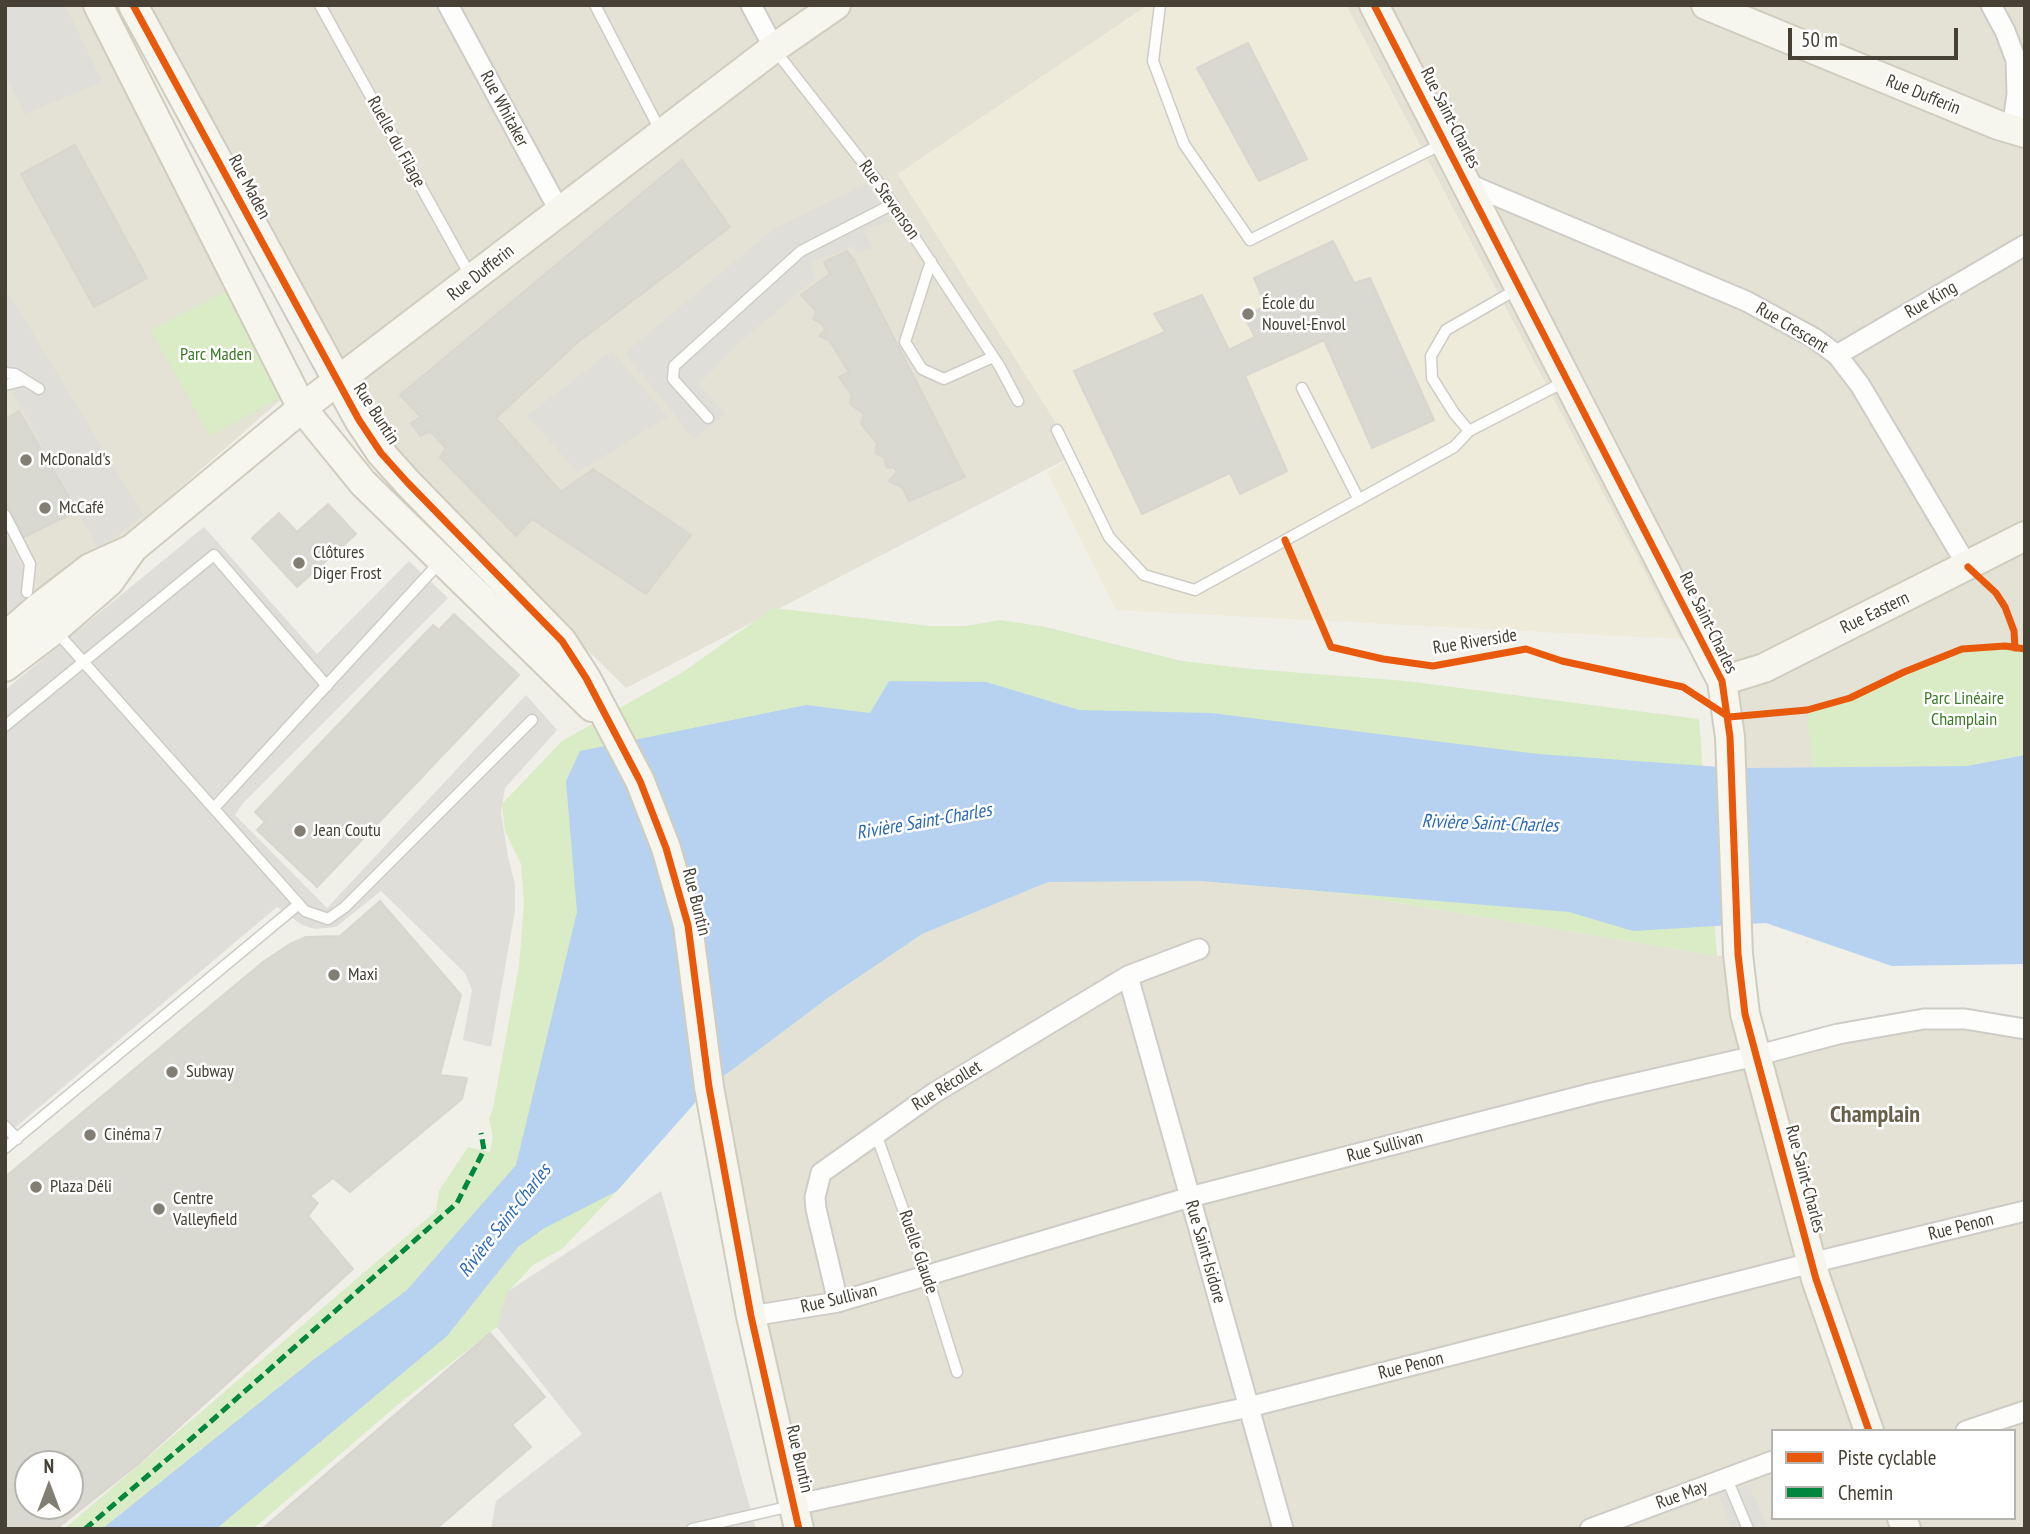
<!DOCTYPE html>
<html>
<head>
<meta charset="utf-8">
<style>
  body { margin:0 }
  #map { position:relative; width:2030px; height:1534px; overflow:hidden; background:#f0efe8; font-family:"PT Sans Narrow",sans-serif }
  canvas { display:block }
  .frame { position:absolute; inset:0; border:7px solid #464134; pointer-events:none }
  .legend { position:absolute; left:1771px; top:1429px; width:245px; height:91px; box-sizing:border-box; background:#fff; border:2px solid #b5b3ae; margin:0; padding:9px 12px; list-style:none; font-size:21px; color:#464134 }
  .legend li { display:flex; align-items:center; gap:14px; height:35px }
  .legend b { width:35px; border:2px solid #b5b3ae }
  .north { position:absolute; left:14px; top:1450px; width:70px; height:70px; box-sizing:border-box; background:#fff; border:2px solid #b5b3ae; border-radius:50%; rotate:0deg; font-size:19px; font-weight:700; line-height:28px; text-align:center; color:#464134 }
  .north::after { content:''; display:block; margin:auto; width:24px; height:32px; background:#827e73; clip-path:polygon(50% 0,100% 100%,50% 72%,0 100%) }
  .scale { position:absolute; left:1788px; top:28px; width:170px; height:32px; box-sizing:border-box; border:4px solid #464134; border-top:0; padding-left:9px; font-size:21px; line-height:24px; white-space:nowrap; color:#464134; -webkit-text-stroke:5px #fff; paint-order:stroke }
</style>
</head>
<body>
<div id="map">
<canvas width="2030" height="1534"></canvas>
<div class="frame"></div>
<ul class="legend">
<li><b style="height:9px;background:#e8590c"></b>Piste cyclable</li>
<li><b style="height:9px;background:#00873e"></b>Chemin</li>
</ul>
<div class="north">N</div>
<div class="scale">50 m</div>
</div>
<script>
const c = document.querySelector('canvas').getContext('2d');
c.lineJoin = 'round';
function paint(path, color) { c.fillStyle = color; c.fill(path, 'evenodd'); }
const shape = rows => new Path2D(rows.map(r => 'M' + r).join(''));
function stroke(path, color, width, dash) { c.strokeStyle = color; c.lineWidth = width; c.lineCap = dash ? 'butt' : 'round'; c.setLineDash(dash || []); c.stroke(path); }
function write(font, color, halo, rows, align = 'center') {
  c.font = font + ' "PT Sans Narrow",sans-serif'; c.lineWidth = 5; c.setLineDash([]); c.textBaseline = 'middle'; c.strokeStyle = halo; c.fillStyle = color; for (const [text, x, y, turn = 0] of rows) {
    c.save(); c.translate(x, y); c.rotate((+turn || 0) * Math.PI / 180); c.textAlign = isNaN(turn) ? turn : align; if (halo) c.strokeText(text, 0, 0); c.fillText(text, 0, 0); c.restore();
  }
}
paint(shape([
  [5,5,101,5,286,395,5,641],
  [138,5,1148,5,898,174,1076,454,626,688,392,456],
  [1346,5,2025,5,2025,755,1967,766,1734,768,1734,663,1680,639],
  [1200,881,1338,893,1717,956,1738,954,1755,1056,1877,1026,2025,1029,2025,1529,799,1529,709,1087,829,997,922,934,1048,882],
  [1773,1431,2014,1431,2014,1518,1773,1518]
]), '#e4e1d5');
paint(shape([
  [1148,5,1346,5,1680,639,1116,610,1047,472,1076,454,898,174]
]), '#eeebda');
paint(shape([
  [232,288,286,395,210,436,150,330],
  [773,608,930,626,965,626,1000,620,1046,627,1182,661,1252,669,1406,681,1699,719,1717,956,1338,893,1200,881,1048,882,922,934,829,997,709,1087,617,1191,562,1249,533,1265,508,1292,497,1327,402,1401,253,1529,64,1529,436,1211,439,1191,468,1147,490,1152,493,1137,489,1119,493,1108,519,966,524,903,521,864,505,831,502,804,562,741,683,672],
  [2005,646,2025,649,2025,755,1967,766,1812,767,1807,710,1850,698,1904,672,1962,649]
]), '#d9ecc6');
paint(shape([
  [5,5,65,5,102,82,25,114,5,75],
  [867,184,891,222,862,229,874,248,858,252,854,246,810,262,816,278,742,340,699,384,725,414,694,439,625,353,775,228],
  [9,294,143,515,99,550,5,378,5,295],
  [612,351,667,417,578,472,527,416],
  [204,527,317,654,409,561,448,598,243,803,235,815,327,908,526,695,557,730,505,788,501,813,508,857,515,884,515,911,491,1047,463,1040,472,990,465,973,381,891,336,927,315,929,302,925,277,907,5,1136,5,690],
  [5,537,35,588,9,618,5,612],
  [661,1191,756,1529,491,1529,496,1501,582,1434,497,1327,507,1292],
  [1749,1485,1768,1529,1731,1529,1719,1495]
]), '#dfded8');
paint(shape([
  [889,681,986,682,1079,710,1211,713,1538,754,1734,768,1967,766,2025,755,2025,964,1892,966,1766,923,1633,931,1569,912,1200,881,1048,882,922,934,829,997,709,1087,617,1191,543,1229,518,1247,447,1336,216,1529,102,1529,313,1360,407,1290,516,1165,577,912,566,781,580,751,806,705,870,713]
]), '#b7d2f0');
const building = shape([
  [1248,43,1307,159,1259,181,1197,68,1248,43],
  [75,145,147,278,94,307,21,174,75,145],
  [682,160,730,227,578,342,496,418,561,492,593,469,691,535,646,594,532,519,516,536,440,457,446,448,430,431,420,436,411,423,421,417,400,395,682,160],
  [1333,241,1354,283,1370,278,1434,420,1372,448,1324,340,1245,376,1287,471,1240,494,1230,473,1142,514,1074,371,1165,332,1154,314,1202,295,1229,350,1255,337,1244,316,1266,306,1254,278,1333,241],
  [847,251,854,260,965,477,909,501,903,488,889,481,897,472,894,467,887,468,884,457,875,453,877,443,861,424,864,414,850,404,852,395,839,377,849,372,829,340,819,336,825,330,822,324,813,319,816,311,801,295,830,274,824,262,847,251],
  [19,411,77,511,24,537,5,502,5,419,19,411],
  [328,504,356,534,297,587,252,538,279,513,297,532,328,504],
  [454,614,519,675,317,887,257,830,265,822,255,812,433,625,439,630,454,614],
  [380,901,461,995,440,1075,467,1078,462,1099,350,1192,333,1178,310,1196,318,1203,308,1216,353,1269,137,1465,56,1529,5,1529,5,1177,263,962,290,944,306,937,340,936,380,901],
  [28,1464,70,1464,70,1506,28,1506,28,1464],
  [490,1333,545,1397,512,1425,531,1447,436,1529,262,1529,490,1333]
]);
paint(building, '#d9d8d1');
stroke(building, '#d8d6ce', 2);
const lane = shape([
  [320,5,471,277],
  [595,5,660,130],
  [1160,5,1153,61,1184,144,1250,240,1442,144],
  [774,49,878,182,1000,367,1018,401],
  [931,261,905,342,922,369,944,379,993,357],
  [1519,288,1446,330,1431,356,1432,378,1454,413,1469,431,1566,381],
  [5,373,15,374,39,389],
  [5,385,25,380],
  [1302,388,1359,500],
  [708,418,673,379,674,366,801,251,893,204],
  [1057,430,1109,537,1144,575,1195,590,1454,447,1469,431],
  [5,515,30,564,27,592],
  [55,630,305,911,328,919,345,907,532,720],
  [5,726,214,555,327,686],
  [214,808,439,563],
  [5,1126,17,1139],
  [876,1134,927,1276,957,1372],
  [5,1148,299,904],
  [1727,1479,1748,1529],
  [692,1529,791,1506]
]);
const street = shape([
  [448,5,560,212],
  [751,5,774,48],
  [1991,5,2005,31,2016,60,2017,94,2012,130],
  [1466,183,1746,301,1814,338,1837,355,1860,385,1968,567],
  [1837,355,2025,245],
  [1128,976,1283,1529],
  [838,1302,816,1209,815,1197,821,1173,934,1093,1128,976,1199,949],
  [751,1316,838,1302,1190,1197,1593,1093,1755,1056,1838,1034,1924,1019,1965,1019,2025,1029],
  [1966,1431,2025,1411],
  [794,1505,1249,1407,1811,1263,2025,1211],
  [1590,1529,1773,1461]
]);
const secondary = shape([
  [98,5,302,408,363,483,592,707],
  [133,5,359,420,381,453,407,482,562,641,586,678,640,781,666,848,688,925,709,1087,751,1316,799,1529],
  [1374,5,1722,681,1730,737,1738,954,1745,1014,1816,1279,1869,1431],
  [1706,5,1998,125,2025,133],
  [5,637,38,608,90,568,132,549,302,408,774,48,836,5],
  [5,667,55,629,109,582,131,551],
  [1722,681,1764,668,2025,536],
  [1902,1518,1906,1529]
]);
stroke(lane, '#ceccc6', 13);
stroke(street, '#ceccc6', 23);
stroke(secondary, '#d0cdbf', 32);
stroke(lane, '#fdfdfc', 10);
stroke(street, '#fdfdfc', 19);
stroke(secondary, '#f6f5ee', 28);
stroke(shape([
  [85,1529,191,1439,457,1203,484,1150,481,1133]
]), '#00873e', 5, [10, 5]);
stroke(shape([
  [133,5,359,420,381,453,407,482,562,641,586,678,640,781,666,848,688,925,709,1087,751,1316,799,1529],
  [1374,5,1722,681,1730,737,1738,954,1745,1014,1816,1279,1869,1431],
  [1285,540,1331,647,1383,659,1433,666,1526,649,1562,661,1683,687,1729,717,1807,710,1850,698,1904,672,1962,649,2005,646,2025,649],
  [1968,567,1996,593,2005,607,2014,631,2015,648]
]), '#e8590c', 7);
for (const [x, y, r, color] of [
  [1248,314,7,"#827e73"],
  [26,460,7,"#827e73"],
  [45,508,7,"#827e73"],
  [299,563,7,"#827e73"],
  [300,831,7,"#827e73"],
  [334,975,7,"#827e73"],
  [172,1072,7,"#827e73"],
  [90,1135,7,"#827e73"],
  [36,1187,7,"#827e73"],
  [159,1209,7,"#827e73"]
]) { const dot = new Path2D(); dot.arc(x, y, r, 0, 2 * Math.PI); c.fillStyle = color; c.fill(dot); stroke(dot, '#fff', 2.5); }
write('18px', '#464134', '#fff', [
  ["Rue Dufferin",1923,95,22],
  ["Rue Whitaker",504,109,62],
  ["Rue Saint-Charles",1450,118,63],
  ["Ruelle du Filage",396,142,61],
  ["Rue Maden",249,187,62],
  ["Rue Stevenson",889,200,55],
  ["Rue Dufferin",481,273,-38],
  ["Rue King",1931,300,-30],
  ["Rue Crescent",1792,328,31],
  ["Rue Buntin",376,414,57],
  ["Rue Eastern",1875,613,-26],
  ["Rue Saint-Charles",1708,623,64],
  ["Rue Riverside",1475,642,-9],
  ["Rue Buntin",696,902,76],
  ["Rue Récollet",947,1086,-32],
  ["Rue Sullivan",1385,1147,-15],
  ["Rue Saint-Charles",1805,1179,75],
  ["Rue Penon",1961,1227,-14],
  ["Ruelle Glaude",918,1252,71],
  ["Rue Saint-Isidore",1205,1252,74],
  ["Rue Sullivan",839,1299,-13],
  ["Rue Penon",1411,1366,-14],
  ["Rue Buntin",799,1459,77],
  ["Rue May",1682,1495,-20]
]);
write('18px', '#464134', '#fff', [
  ["École du",1262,304],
  ["Nouvel-Envol",1262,325],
  ["McDonald's",40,460],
  ["McCafé",59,508],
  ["Clôtures",313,553],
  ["Diger Frost",313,574],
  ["Jean Coutu",314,831],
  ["Maxi",348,975],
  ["Subway",186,1072],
  ["Cinéma 7",104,1135],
  ["Plaza Déli",50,1187],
  ["Centre",173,1199],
  ["Valleyfield",173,1220]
], 'left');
write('18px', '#3b7a25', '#fff', [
  ["Parc Maden",216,355],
  ["Parc Linéaire",1964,699],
  ["Champlain",1964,720]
]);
write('italic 19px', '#2969b6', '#fff', [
  ["Rivière Saint-Charles",924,822,-10],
  ["Rivière Saint-Charles",1490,824,2],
  ["Rivière Saint-Charles",505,1221,-52]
]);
write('bold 24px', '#69604b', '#fff', [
  ["Champlain",1875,1115]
]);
</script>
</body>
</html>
